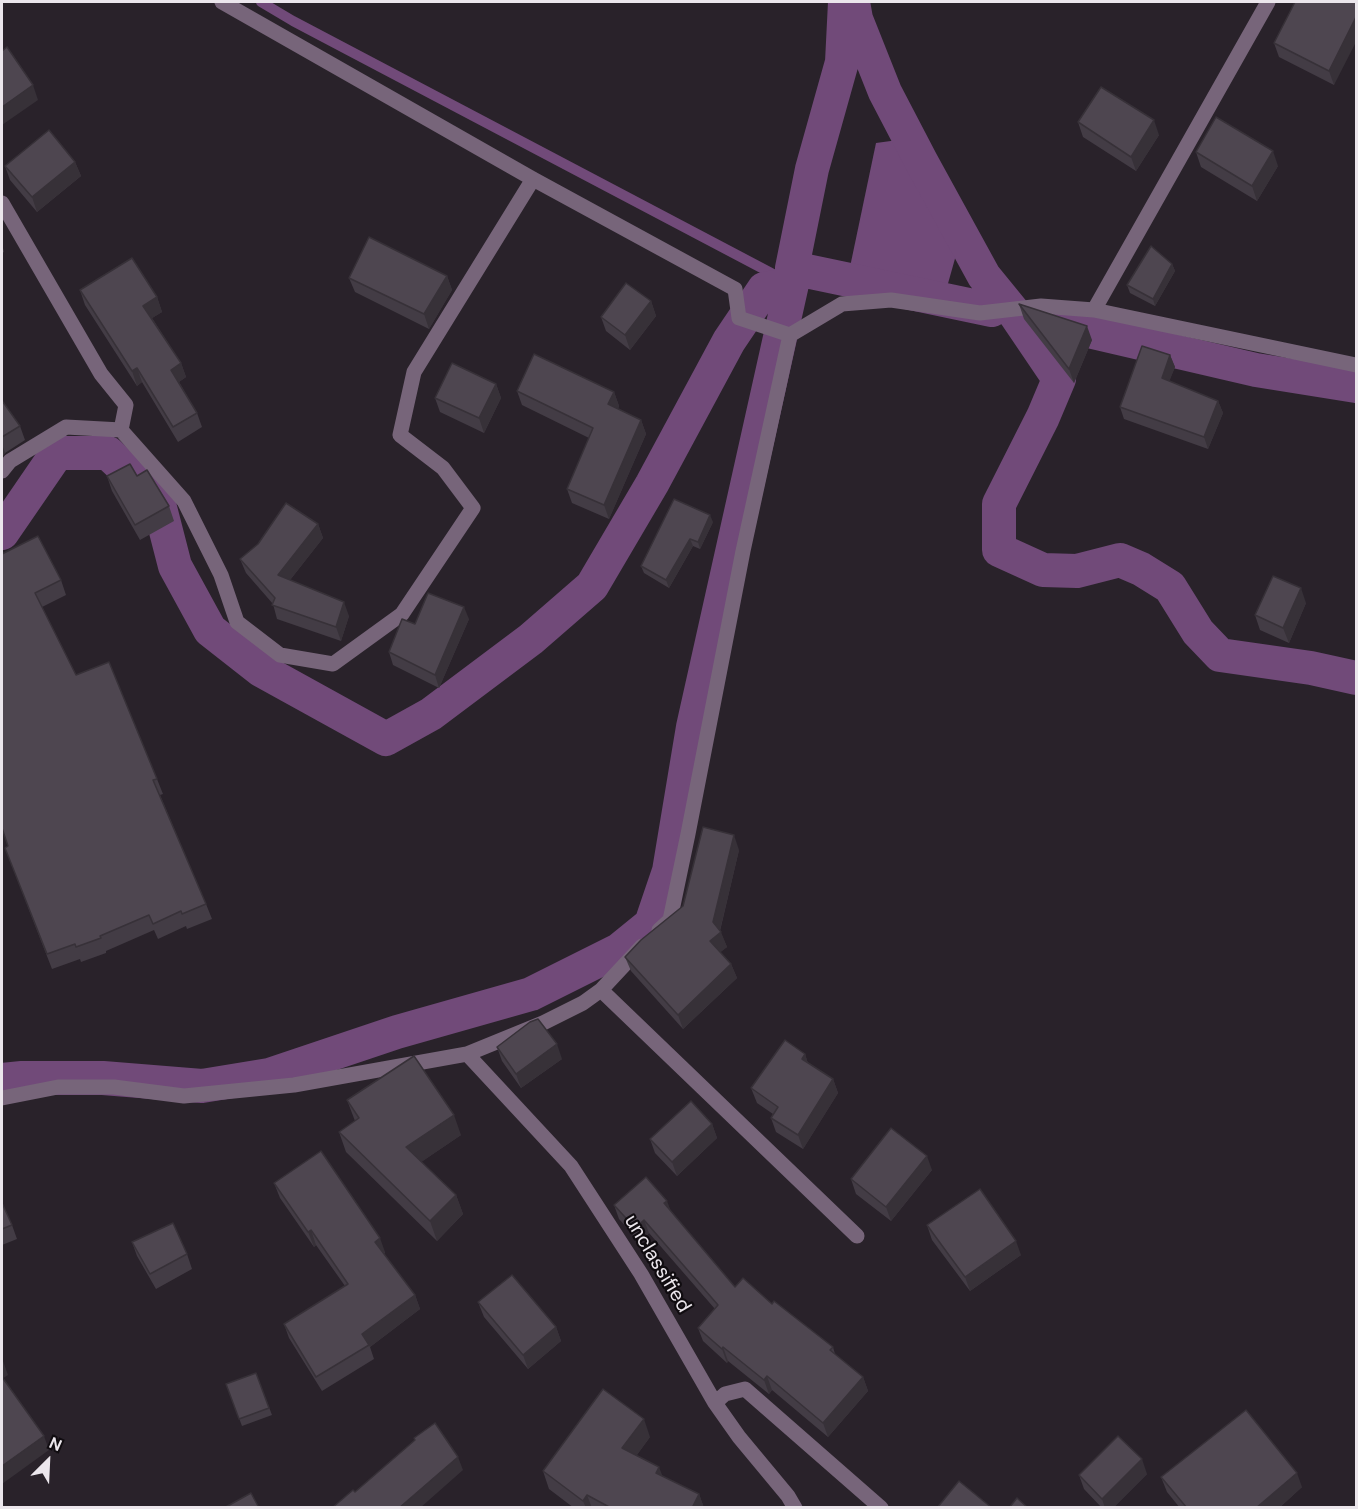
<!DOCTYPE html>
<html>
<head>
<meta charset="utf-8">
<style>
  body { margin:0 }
  #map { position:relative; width:1358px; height:1509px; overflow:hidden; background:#29222a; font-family:"DM Sans",sans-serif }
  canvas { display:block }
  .frame { position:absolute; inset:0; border:3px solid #ebe6ec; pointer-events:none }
  .north { position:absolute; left:18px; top:1431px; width:60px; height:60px; -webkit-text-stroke:4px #100c10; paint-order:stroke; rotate:24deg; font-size:16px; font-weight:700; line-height:24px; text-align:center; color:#ebe6ec }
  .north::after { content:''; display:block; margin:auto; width:21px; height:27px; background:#ebe6ec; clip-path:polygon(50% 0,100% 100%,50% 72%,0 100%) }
</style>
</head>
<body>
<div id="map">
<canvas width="1358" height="1509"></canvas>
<div class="frame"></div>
<div class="north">N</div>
</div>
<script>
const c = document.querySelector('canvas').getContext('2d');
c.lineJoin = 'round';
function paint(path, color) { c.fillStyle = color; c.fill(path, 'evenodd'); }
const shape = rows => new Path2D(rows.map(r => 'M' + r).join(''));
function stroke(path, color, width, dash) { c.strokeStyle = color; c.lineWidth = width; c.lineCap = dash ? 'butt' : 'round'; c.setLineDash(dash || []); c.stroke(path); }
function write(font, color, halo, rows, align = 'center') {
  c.font = font + ' "DM Sans",sans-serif'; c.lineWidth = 4.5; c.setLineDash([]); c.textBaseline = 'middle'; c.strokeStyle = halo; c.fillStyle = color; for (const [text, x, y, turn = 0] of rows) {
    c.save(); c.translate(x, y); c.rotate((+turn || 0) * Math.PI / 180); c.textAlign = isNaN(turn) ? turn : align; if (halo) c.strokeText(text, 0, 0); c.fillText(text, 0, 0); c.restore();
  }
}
paint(shape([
  [898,140,958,248,947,287,850,267,876,143]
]), '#714a79');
stroke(shape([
  [261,2,293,21,792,284]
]), '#714a79', 10);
stroke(shape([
  [853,2,856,19,885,92,921,161,984,276,1015,314,1059,379,1043,417,999,504,999,550,1043,570,1077,571,1120,560,1141,569,1170,587,1198,632,1220,655,1311,668,1356,678],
  [792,268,992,310],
  [1041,320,1256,370,1356,386],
  [2,533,57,453,108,453,158,500,175,566,210,630,261,670,386,739,431,714,531,639,592,586,652,484,729,341,764,289,792,284],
  [2,1080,22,1078,103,1078,202,1086,269,1075,397,1032,531,994,619,950,651,924,669,871,693,727,792,284,792,268,812,169,842,62,845,2]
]), '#714a79', 34);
stroke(shape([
  [222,2,533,179,735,289,739,318,790,335],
  [2,203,101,374,126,405,121,430],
  [1094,310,1268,2],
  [2,471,10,461,66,427,121,430,184,501,221,575,237,622,280,655,333,664,402,614,473,508,443,468,400,435,414,372,533,179],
  [659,930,670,920,688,834,743,551,790,335,842,304,891,300,980,313,1041,306,1094,310,1356,365],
  [601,990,857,1236],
  [467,1054,571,1166,641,1274,715,1403,739,1437,788,1496,795,1508],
  [2,1098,58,1087,114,1087,184,1096,294,1085,467,1054,543,1023,583,1003,601,990,642,946],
  [715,1403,725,1394,745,1389,881,1508]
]), '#77657a', 15);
paint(shape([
  [1355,2,1334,85,1279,57,1274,43],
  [1078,122,1159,135,1136,171,1083,137],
  [1196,152,1278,166,1257,201,1201,167],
  [75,162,81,176,37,212,10,180,5,166],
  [2,244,4,252,2,253],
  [1172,264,1175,271,1155,306,1130,293,1127,285],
  [447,276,452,290,429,329,355,292,349,278],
  [80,290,157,297,162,312,152,318,181,363,186,377,179,382,197,413,202,427,178,442,142,382,137,386,85,305],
  [651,301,656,316,630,350,606,331,601,317],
  [1019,304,1092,340,1074,383,1024,319],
  [1170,355,1175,367,1169,381,1218,401,1223,413,1208,449,1124,419,1120,407],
  [496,384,501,398,484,433,440,412,435,398],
  [517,391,614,392,619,406,618,409,641,420,646,434,609,519,572,503,567,489,589,438,522,405],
  [2,403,20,426,25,440,5,453,2,457],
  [107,476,137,476,169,506,174,521,140,540,112,491],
  [713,522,700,549,693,546,669,588,644,573,641,566],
  [318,524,323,538,290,580,349,616,341,641,277,619,273,604,246,573,240,559],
  [2,554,61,580,66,595,42,607,76,675,157,779,163,794,160,795,206,904,212,919,187,929,186,926,158,939,154,930,106,951,106,953,81,962,80,959,52,969,5,848,8,846],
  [1306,603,1289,643,1260,630,1255,615],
  [469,619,439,688,393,665,389,652,415,624],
  [739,850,720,931,727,947,720,952,731,964,737,978,683,1029,631,971,625,957,683,906],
  [497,1047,562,1059,521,1088,502,1061],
  [805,1054,808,1064,833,1079,838,1093,803,1149,776,1132,771,1118,773,1114,757,1103,751,1088],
  [347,1100,461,1135,421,1162,456,1195,463,1214,437,1241,346,1152,339,1132,355,1121],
  [712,1124,717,1138,677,1176,655,1153,650,1139],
  [932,1170,891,1221,856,1194,851,1179],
  [274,1183,385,1252,384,1254,415,1295,420,1309,370,1347,374,1359,322,1391,289,1338,284,1324,345,1286,316,1245,314,1247,280,1198],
  [2,1203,12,1225,17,1239,2,1245],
  [614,1205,671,1211,735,1287,772,1304,833,1347,835,1354,863,1377,868,1391,828,1437,772,1390,769,1394,728,1361,727,1363,703,1341,698,1328,715,1309,649,1233,640,1242,619,1219],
  [927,1225,1021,1255,970,1291,932,1240],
  [132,1242,187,1254,192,1269,156,1289,137,1256],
  [478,1302,556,1327,561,1341,528,1369,484,1317],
  [256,1373,272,1415,242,1426,226,1384],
  [650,1437,636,1456,662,1476,699,1494,704,1508,574,1508,549,1489,543,1471],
  [1147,1474,1113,1508,1102,1508,1084,1489,1079,1475],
  [1161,1477,1302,1487,1279,1508,1180,1508,1167,1492]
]), '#433c45');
paint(shape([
  [1356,17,1356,42,1334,85,1329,71],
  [33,85,38,100,2,125,2,107],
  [1154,120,1159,135,1136,171,1131,157],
  [1273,151,1278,166,1257,201,1252,186],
  [75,162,81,176,37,212,32,197],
  [1172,264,1175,271,1155,306,1153,299],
  [447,276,452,290,429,329,424,314],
  [157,297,162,312,149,320,143,306],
  [651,301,656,316,630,350,625,335],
  [1087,326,1092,340,1074,383,1069,369],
  [1170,355,1175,367,1166,390,1162,378],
  [181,363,186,377,176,384,171,370],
  [137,368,142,382,137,386,132,371],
  [496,384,501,398,484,433,479,418],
  [614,392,619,406,613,418,608,404],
  [1218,401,1223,413,1208,449,1204,437],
  [641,420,646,434,609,519,604,505],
  [2,444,5,453,2,457],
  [710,515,713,522,700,549,698,542],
  [318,524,323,538,283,589,278,575],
  [690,539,693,546,669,588,666,580],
  [1301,588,1306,603,1289,643,1283,628],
  [344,602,349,616,341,641,336,627],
  [464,607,469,619,439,688,435,675],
  [734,835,739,850,719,934,721,932,727,947,716,956,710,941,713,922],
  [731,964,737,978,683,1029,678,1015],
  [557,1044,562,1059,521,1088,516,1074],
  [805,1054,810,1069,802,1059],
  [833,1079,838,1093,803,1149,798,1135],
  [454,1115,461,1135,414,1167,406,1147],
  [712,1124,717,1138,677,1176,672,1162],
  [927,1156,932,1170,891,1221,886,1207],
  [456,1195,463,1214,437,1241,430,1221],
  [667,1201,672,1214,664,1203],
  [644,1220,649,1233,640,1242,635,1228],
  [311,1230,316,1245,314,1247,308,1232],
  [380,1238,385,1252,380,1256,375,1242],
  [1016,1241,1021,1255,970,1291,965,1277],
  [415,1295,420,1309,370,1347,362,1334],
  [556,1327,561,1341,528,1369,523,1355],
  [723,1347,728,1361,727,1363,722,1349],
  [3,1361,8,1375,2,1379,2,1361],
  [767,1376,772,1390,769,1394,764,1380],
  [863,1377,868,1391,828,1437,823,1423],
  [644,1419,650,1437,629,1466,622,1448],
  [44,1436,49,1450,2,1484,2,1466],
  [458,1457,463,1470,420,1508,399,1508],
  [1142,1459,1147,1474,1113,1508,1105,1508,1102,1499],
  [659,1467,666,1485,656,1473],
  [1297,1473,1302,1487,1279,1508,1256,1508],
  [699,1494,704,1508,692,1508],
  [587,1495,592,1508,586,1508,583,1501]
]), '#373138');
const building = shape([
  [1295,2,1356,2,1356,17,1329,71,1274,43,1295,2],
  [7,47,33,85,2,107,2,51,7,47],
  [1101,87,1154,120,1131,157,1078,122,1101,87],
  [1216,117,1273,151,1252,186,1196,152,1216,117],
  [49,130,75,162,32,197,5,166,49,130],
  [369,237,447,276,424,314,349,278,369,237],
  [1151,246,1172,264,1153,299,1127,285,1151,246],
  [132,258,157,297,143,306,181,363,171,370,197,413,173,427,137,368,132,371,80,290,132,258],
  [626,283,651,301,625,335,601,317,626,283],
  [1019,304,1087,326,1069,369,1019,304],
  [1142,346,1170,355,1162,378,1218,401,1204,437,1120,407,1142,346],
  [534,354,614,392,608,404,641,420,604,505,567,489,593,428,517,391,534,354],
  [452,363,496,384,479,418,435,398,452,363],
  [3,402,20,426,2,437,2,403,3,402],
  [130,464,137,476,147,470,169,506,135,525,107,476,130,464],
  [674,499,710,515,698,542,690,539,666,580,641,566,674,499],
  [286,503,318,524,278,575,344,602,336,627,272,605,275,598,240,559,258,544,286,503],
  [38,536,61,580,35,593,76,675,109,662,157,779,153,780,206,904,182,914,181,911,153,924,149,915,100,936,101,938,76,947,75,944,47,954,5,848,8,846,2,828,2,554,38,536],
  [1273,576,1301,588,1283,628,1255,615,1273,576],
  [428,593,464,607,435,675,389,652,402,619,415,624,428,593],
  [703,827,734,835,713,922,721,932,710,941,731,964,678,1015,625,957,641,940,683,906,703,827],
  [538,1019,557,1044,516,1074,497,1047,530,1022,538,1019],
  [785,1040,805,1054,802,1059,833,1079,798,1135,771,1118,778,1107,751,1088,785,1040],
  [414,1056,454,1115,406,1147,456,1195,430,1221,339,1132,359,1118,347,1100,414,1056],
  [691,1101,712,1124,672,1162,650,1139,691,1101],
  [891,1128,927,1156,886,1207,851,1179,891,1128],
  [321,1151,380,1238,375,1242,415,1295,362,1334,369,1345,316,1377,284,1324,348,1284,311,1230,308,1232,274,1183,321,1151],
  [646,1177,667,1201,664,1203,735,1287,743,1278,772,1304,774,1301,833,1347,830,1350,863,1377,823,1423,767,1376,764,1380,723,1347,722,1349,698,1328,718,1305,644,1220,635,1228,614,1205,646,1177],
  [980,1189,1016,1241,965,1277,927,1225,980,1189],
  [2,1203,12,1225,2,1229,2,1203],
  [173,1223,187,1254,150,1274,132,1242,173,1223],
  [512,1275,556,1327,523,1355,478,1302,512,1275],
  [256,1373,269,1408,239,1419,226,1384,256,1373],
  [2,1377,44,1436,2,1466,2,1377],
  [603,1389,644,1419,622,1448,659,1467,656,1473,699,1494,692,1508,611,1508,587,1495,583,1501,543,1471,603,1389],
  [1246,1410,1297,1473,1256,1508,1187,1508,1161,1477,1246,1410],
  [435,1423,458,1457,399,1508,332,1508,353,1490,355,1492,415,1440,414,1438,435,1423],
  [1118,1436,1142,1459,1102,1499,1079,1475,1118,1436],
  [959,1481,992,1508,937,1508,959,1481],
  [251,1493,259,1508,224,1508,251,1493],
  [1017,1498,1028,1508,1009,1508,1017,1498]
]);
paint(building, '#4e4650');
stroke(building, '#373138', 1.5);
write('20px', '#ebe6ec', '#100c10', [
  ["unclassified",657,1264,59]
]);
</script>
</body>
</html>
